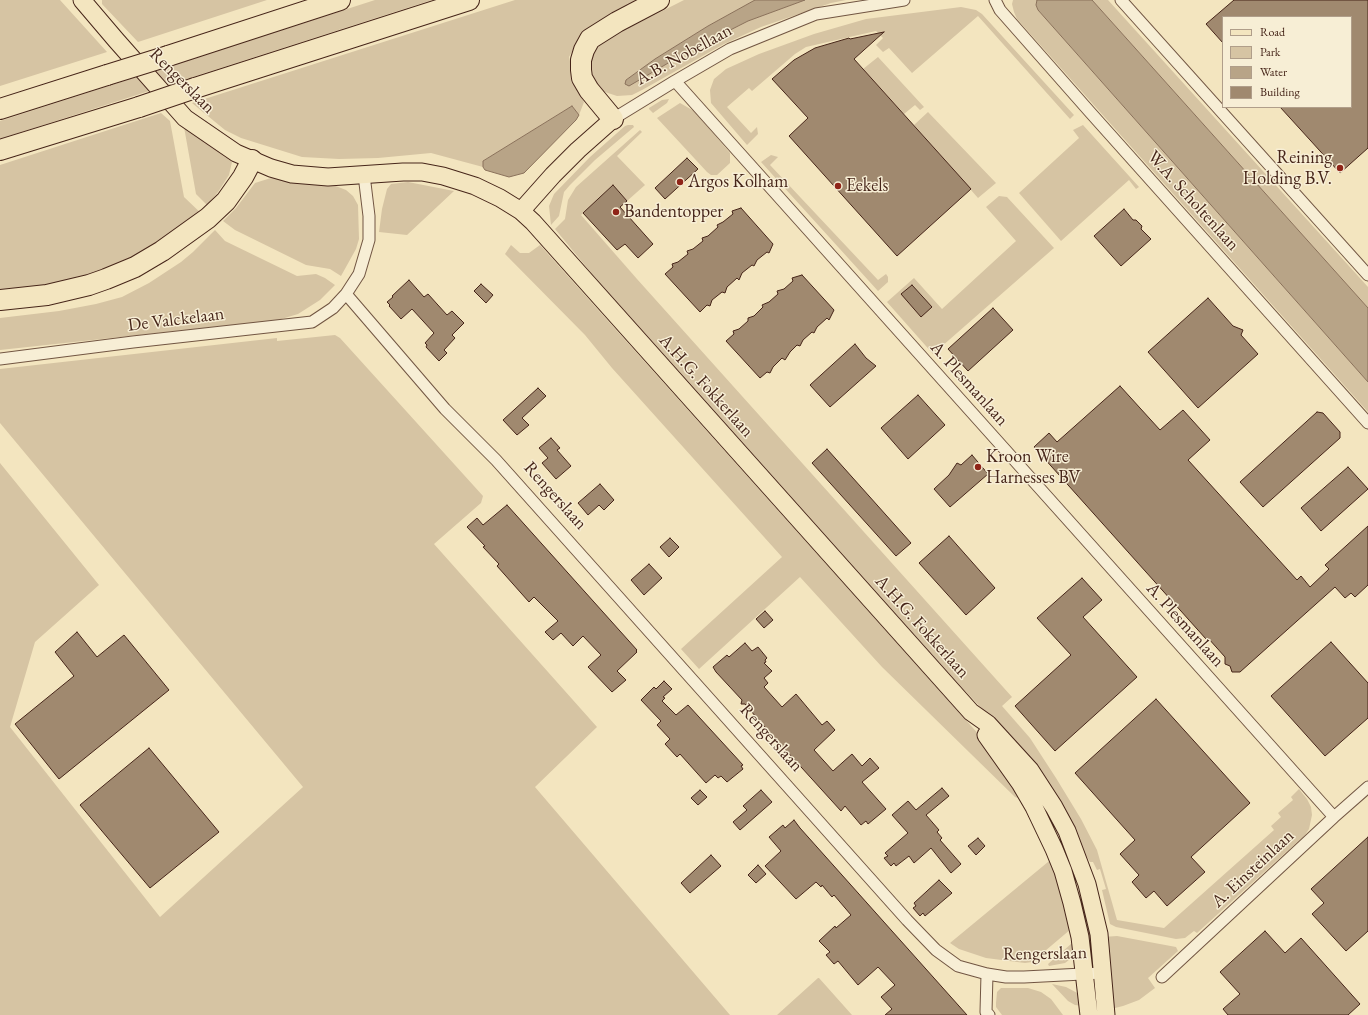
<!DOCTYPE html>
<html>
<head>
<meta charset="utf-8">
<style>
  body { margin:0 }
  #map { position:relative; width:1368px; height:1015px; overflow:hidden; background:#f3e5bf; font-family:"EB Garamond",serif }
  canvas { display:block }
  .legend { position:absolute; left:1222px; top:16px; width:130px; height:92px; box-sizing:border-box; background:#f7eed5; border:1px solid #b09e8a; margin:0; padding:5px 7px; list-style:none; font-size:12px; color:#462519 }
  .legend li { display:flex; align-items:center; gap:8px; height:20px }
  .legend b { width:20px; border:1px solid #b09e8a }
</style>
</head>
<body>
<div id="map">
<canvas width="1368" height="1015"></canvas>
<ul class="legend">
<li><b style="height:5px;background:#f3e5bf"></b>Road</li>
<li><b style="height:11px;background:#d6c4a3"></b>Park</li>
<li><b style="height:11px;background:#b8a487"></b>Water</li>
<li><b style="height:11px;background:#a0896f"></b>Building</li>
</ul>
</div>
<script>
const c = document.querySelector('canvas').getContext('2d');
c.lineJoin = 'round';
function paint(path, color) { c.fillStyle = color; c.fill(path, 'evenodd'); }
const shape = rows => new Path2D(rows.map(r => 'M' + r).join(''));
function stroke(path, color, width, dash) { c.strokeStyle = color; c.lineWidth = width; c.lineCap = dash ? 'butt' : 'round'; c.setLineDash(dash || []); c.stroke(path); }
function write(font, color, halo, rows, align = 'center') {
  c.font = font + ' "EB Garamond",serif'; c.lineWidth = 3; c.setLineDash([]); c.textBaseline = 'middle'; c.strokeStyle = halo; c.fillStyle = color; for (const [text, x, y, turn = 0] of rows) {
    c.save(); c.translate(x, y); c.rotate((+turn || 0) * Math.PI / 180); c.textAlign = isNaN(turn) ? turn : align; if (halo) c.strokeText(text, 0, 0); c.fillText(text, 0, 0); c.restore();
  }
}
paint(shape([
  [0,0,60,0,107,52,0,86],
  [102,0,267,0,138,42,102,4],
  [375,0,432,0,0,139,0,121],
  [515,0,643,0,580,37,569,57,577,89,584,102,579,115,572,106,483,161,483,167,431,153,378,158,339,159,302,157,241,138,225,130,192,103],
  [684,0,755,0,708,26,655,59,626,80,636,82,687,52,748,21,805,0,846,0,831,3,761,27,724,44,642,90,632,95,617,96,602,91,592,78,590,63,592,55,598,47,605,40],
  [1013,0,1037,0,1036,5,1038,10,1368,382,1368,412,1017,19,1014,12,1012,4],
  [1092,0,1108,0,1368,287,1368,308],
  [961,7,976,10,982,14,1074,115,1070,119,978,16,912,73,889,48,883,52,876,45,883,38,876,31,806,47,795,54,752,91,749,88,727,107,751,133,757,127,758,134,747,145,711,103,710,90,714,79,726,69,759,54,814,34,866,19],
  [878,57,924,107,920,110,915,105,904,114,863,69],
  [669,99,667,103,653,113,649,109,649,108,662,100],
  [680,103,694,111,730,153,730,163,717,175,711,175,707,172,657,118],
  [928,112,996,183,978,198,914,125],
  [161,113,170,121,184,197,205,217,131,269,0,296,0,165],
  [628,125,633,125,634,127,595,160,570,185,564,192,559,216,551,225,549,206,554,194,590,157,625,126],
  [1083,125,1139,187,1136,189,1129,180,1061,241,1019,193,1079,138,1073,130],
  [184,127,232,162,229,175,218,192,207,205,196,194],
  [640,130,642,132,617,156,645,185,627,201,613,186,581,215,637,279,1012,697,1002,706,1030,738,1056,778,1081,819,1097,850,1117,920,1164,928,1274,830,1271,826,1281,817,1278,813,1293,800,1291,797,1299,789,1307,799,1311,807,1312,815,1309,829,1305,835,1197,933,1194,931,1185,938,1176,939,1116,927,1110,924,1102,890,1106,889,1100,869,1097,870,1093,862,1090,862,1072,833,989,716,946,671,630,320,555,229,565,219,568,200,576,187],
  [771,155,778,157,770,165,878,280,886,274,888,277,888,282,878,291,761,162],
  [274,177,314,184,333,185,346,190,353,196,358,205,359,239,356,249,341,276,330,269,306,265,235,230,223,221,236,208,255,183],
  [408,182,454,191,407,235,379,232,382,209,387,189,391,184],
  [999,196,1007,197,1054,248,933,354,887,302,914,278,942,309,1016,241,986,207],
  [215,230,225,241,297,276,316,274,325,278,335,285,320,300,298,314,278,320,0,350,0,318,59,311,96,304,122,297,149,283,181,262,193,252],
  [511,245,520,253,529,253,540,245,999,757,1029,802,1015,797,882,667,800,577,699,669,681,649,782,557,612,368,585,335,505,254],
  [335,335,340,338,483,496,481,503,434,544,597,727,535,787,730,1015,0,1015,0,463,99,585,35,642,10,727,160,917,303,787,0,423,0,369,277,338,277,341],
  [1054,857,1071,929,1032,962,1025,963,986,958,959,949,950,943],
  [1117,936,1176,947,1178,951,1148,978,1155,988,1139,1000,1123,1006,1111,1009,1103,937],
  [1076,943,1074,953,1069,960,1065,963,1049,966,1048,964,1071,944],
  [819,978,852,1015,777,1015,818,978],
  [1052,984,1066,987,1081,995,1083,1006,1075,1005,1068,1001],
  [1001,988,1028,988,1041,992,1051,999,1063,1015,1002,1015,996,1007,996,1003,997,992]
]), '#d6c4a3');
const water = shape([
  [755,0,805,0,748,21,687,52,629,86,625,84,626,80,655,59,708,26,755,0],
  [1037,0,1092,0,1368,308,1368,382,1038,10,1036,5,1037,0],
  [572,106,579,115,576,120,524,173,509,177,485,170,483,167,483,161,572,106]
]);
paint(water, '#b8a487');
stroke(water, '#8a715b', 1);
const building = shape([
  [1234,0,1368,0,1368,148,1340,173,1280,107,1351,107,1351,17,1223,17,1223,43,1206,24,1234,0],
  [884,32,854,59,971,189,897,256,789,136,808,118,772,79,794,60,815,48,849,38,850,39,884,32],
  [687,158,698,169,665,199,655,188,687,158],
  [613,185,627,201,620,207,653,244,638,258,625,244,617,250,583,213,613,185],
  [741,208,773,244,769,253,767,252,757,260,754,266,752,265,742,273,739,280,737,278,727,287,725,293,722,292,712,300,710,306,707,305,700,312,665,274,673,267,672,264,678,262,688,254,687,251,693,249,703,241,702,238,708,236,718,227,717,225,723,222,733,214,732,211,741,208],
  [1124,209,1133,220,1136,220,1142,226,1141,229,1151,239,1121,266,1094,236,1124,209],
  [802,275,834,310,829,320,827,318,817,327,814,333,812,332,803,340,800,346,797,345,790,352,785,360,782,358,773,367,770,373,767,372,760,378,726,341,734,334,733,331,739,329,748,321,748,318,754,316,763,307,762,305,769,302,778,294,777,291,784,289,793,281,792,278,802,275],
  [409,280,424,297,428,294,447,315,452,311,464,323,452,335,455,338,444,350,447,353,439,361,426,347,427,345,425,343,434,333,412,309,401,319,389,306,390,305,387,302,393,297,392,296,409,280],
  [481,284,493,295,486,303,474,291,481,284],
  [912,285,932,307,921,317,901,294,912,285],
  [1208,298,1233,326,1243,330,1241,335,1258,354,1198,408,1148,352,1208,298],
  [993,308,1013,330,968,371,948,349,993,308],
  [855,344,866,358,876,366,830,407,810,385,855,344],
  [1120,386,1160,430,1183,410,1210,440,1188,460,1297,580,1301,576,1310,587,1329,569,1325,565,1368,526,1368,585,1355,597,1351,593,1345,598,1335,587,1240,672,1232,672,1230,666,1225,664,1225,657,1208,638,1206,639,1034,447,1049,433,1057,442,1120,386],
  [538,388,546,396,522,418,529,425,517,435,503,420,538,388],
  [918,395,945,425,908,459,881,428,918,395],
  [1317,412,1323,413,1340,432,1340,438,1263,507,1240,482,1317,412],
  [551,438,560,448,557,450,571,466,556,479,542,463,548,458,539,448,551,438],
  [827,449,911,543,896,556,812,463,827,449],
  [972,455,988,474,950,507,934,489,949,475,957,463,961,465,972,455],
  [1348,467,1368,489,1321,531,1301,508,1348,467],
  [600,484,614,500,604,510,599,505,588,515,578,503,600,484],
  [507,505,637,650,636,651,637,652,617,671,626,680,612,692,588,667,601,655,583,636,573,646,561,633,553,640,545,632,558,621,534,597,529,602,497,566,499,564,483,547,485,546,467,527,477,518,483,525,507,505],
  [949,536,995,588,966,615,919,563,949,536],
  [670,538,679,547,669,557,660,547,670,538],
  [649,564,662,578,644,595,631,580,649,564],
  [1082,578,1102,600,1083,617,1137,677,1055,751,1015,706,1071,655,1037,618,1082,578],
  [765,611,773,620,764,628,756,619,765,611],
  [77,632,97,657,124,635,169,690,59,779,15,724,74,676,55,652,77,632],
  [1331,642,1368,683,1368,718,1325,756,1271,696,1331,642],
  [745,643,752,651,758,647,767,658,765,660,766,662,764,663,772,671,764,678,768,683,764,687,782,707,796,694,822,725,827,721,835,730,814,750,833,771,852,754,862,766,870,758,879,768,862,782,886,809,868,824,866,821,861,825,845,806,841,811,762,724,745,704,741,704,742,700,716,672,713,667,727,655,729,657,745,643],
  [664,681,672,689,663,697,665,698,662,701,676,715,688,705,743,765,741,766,743,769,727,782,721,776,718,778,715,775,706,783,680,754,677,757,665,744,670,739,657,725,661,721,641,700,654,687,656,689,664,681],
  [1156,699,1250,803,1191,857,1205,872,1167,906,1154,891,1146,898,1132,882,1139,875,1120,854,1135,840,1075,773,1156,699],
  [149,748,219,832,150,888,80,805,149,748],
  [942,788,949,796,926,815,939,830,937,832,942,838,940,840,961,864,951,873,931,848,914,863,909,856,896,866,894,863,891,866,884,858,888,856,885,853,908,833,892,815,908,801,916,810,942,788],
  [700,790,707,797,698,805,691,798,700,790],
  [761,790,772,802,740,830,733,822,747,810,743,806,761,790],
  [794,820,800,828,967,1015,885,1015,892,1009,881,997,895,985,878,967,858,985,838,961,834,964,826,955,830,952,819,941,835,926,836,928,851,915,834,895,832,897,822,885,821,887,816,882,796,899,765,866,781,851,769,837,783,825,785,828,794,820],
  [1368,837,1368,931,1346,951,1312,914,1324,903,1311,889,1368,837],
  [978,838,985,846,976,855,968,846,978,838],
  [711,855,721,866,690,893,681,883,711,855],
  [758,865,766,874,756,883,748,875,758,865],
  [939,880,952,893,925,916,923,913,920,916,913,908,916,906,914,903,939,880],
  [1265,931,1285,953,1301,938,1360,1004,1348,1015,1228,1015,1223,1009,1240,994,1220,972,1265,931]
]);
paint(building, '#a0896f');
stroke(building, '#462519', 1);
const minor = shape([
  [995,0,1000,10,1089,111,1368,423],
  [1121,0,1368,275],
  [675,81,1334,817],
  [613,119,675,81,730,49,816,14,904,0],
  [346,294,445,409,496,460,907,920,936,950,958,966,987,974,1006,977,1024,977,1102,973],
  [0,359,133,342,312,322,333,308,346,294,359,274,369,240,369,216,364,175],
  [987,974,986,1012,989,1015],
  [1162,977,1334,817,1368,787]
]);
const primary = shape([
  [82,0,116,40,185,118,236,153,271,168,292,174,328,177,403,172,422,172,443,176,475,186,500,198,521,211,533,222,971,712,988,724,1030,770,1054,807,1067,831,1087,884,1099,934,1106,1015],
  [521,211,553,175,578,150,613,119],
  [986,735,1020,783,1034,807,1054,849,1063,871,1072,903,1080,937,1089,1015]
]);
const motorway = shape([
  [168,56,340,0],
  [195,88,469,0],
  [0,109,107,75],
  [613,119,589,90,582,78,581,70,581,60,584,50,590,39,617,22,659,0],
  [0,150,139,107],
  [0,300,47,295,89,285,106,279,135,267,162,251,208,218,226,201,243,177,252,160]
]);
stroke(minor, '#715542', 13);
stroke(primary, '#462519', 19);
stroke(motorway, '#462519', 22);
stroke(minor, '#f7eed5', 11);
stroke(primary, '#f3e5bf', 17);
stroke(motorway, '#f3e5bf', 20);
const motorwayBridge = shape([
  [107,75,168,56],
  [139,107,195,88]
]);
stroke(motorwayBridge, '#462519', 22, []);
stroke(motorwayBridge, '#f3e5bf', 20);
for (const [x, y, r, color] of [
  [1340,168,4,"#8f2418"],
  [680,182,4,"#8f2418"],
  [838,186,4,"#8f2418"],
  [616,212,4,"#8f2418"],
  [978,467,4,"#8f2418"]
]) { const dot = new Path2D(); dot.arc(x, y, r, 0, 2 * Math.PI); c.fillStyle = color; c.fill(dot); stroke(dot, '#f7eed5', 1.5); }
write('18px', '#462519', '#f7eed5', [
  ["A.B. Nobellaan",684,55,-29],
  ["Rengerslaan",182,81,45],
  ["W.A. Scholtenlaan",1193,201,48],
  ["De Valckelaan",176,320,-7],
  ["A. Plesmanlaan",969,384,48],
  ["A.H.G. Fokkerlaan",706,386,48],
  ["Rengerslaan",555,496,48],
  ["A. Plesmanlaan",1185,625,48],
  ["A.H.G. Fokkerlaan",922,627,48],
  ["Rengerslaan",771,738,48],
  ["A. Einsteinlaan",1253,869,-43],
  ["Rengerslaan",1045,954,-1]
]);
write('18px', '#462519', '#f7eed5', [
  ["Reining",1332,158,"right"],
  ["Holding B.V.",1332,179,"right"],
  ["Argos Kolham",688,182],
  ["Eekels",846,186],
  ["Bandentopper",624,212],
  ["Kroon Wire",986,457],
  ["Harnesses BV",986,478]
], 'left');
</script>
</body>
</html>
